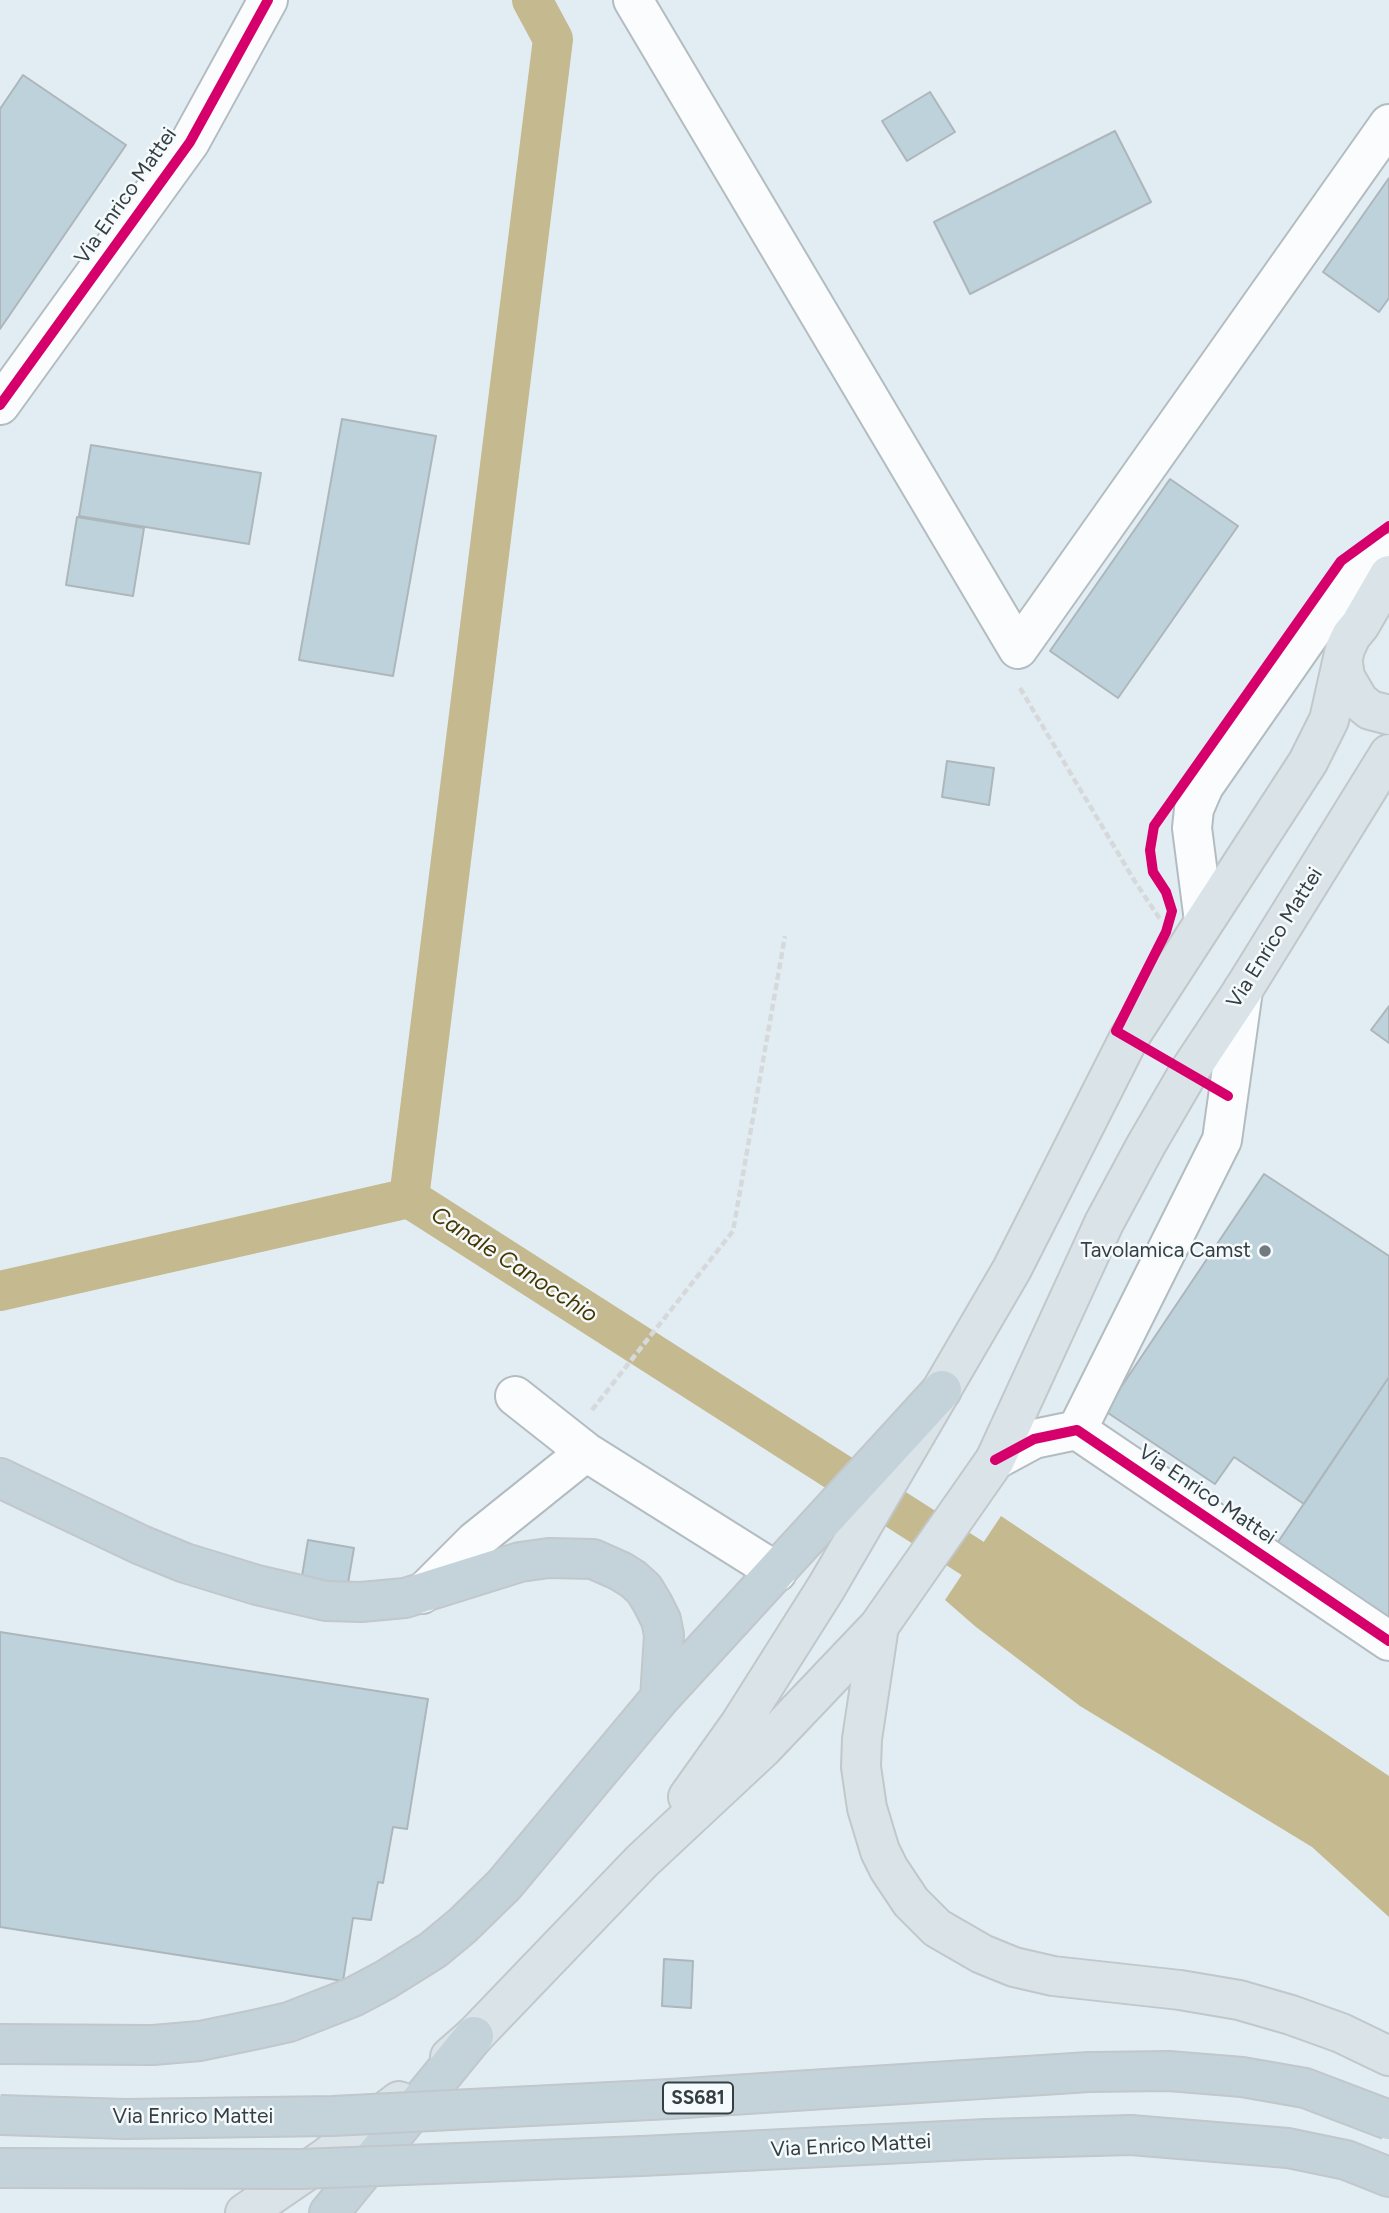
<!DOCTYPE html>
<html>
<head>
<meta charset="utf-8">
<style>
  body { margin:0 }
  canvas { display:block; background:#e2edf3 }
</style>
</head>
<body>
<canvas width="1389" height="2213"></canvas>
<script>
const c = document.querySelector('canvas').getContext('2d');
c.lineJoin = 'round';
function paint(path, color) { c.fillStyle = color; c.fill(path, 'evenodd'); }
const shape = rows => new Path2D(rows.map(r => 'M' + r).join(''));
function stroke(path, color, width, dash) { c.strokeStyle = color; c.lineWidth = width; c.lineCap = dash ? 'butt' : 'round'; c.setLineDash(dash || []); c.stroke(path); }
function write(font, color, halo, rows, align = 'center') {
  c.font = font + ' Figtree,sans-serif'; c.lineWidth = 5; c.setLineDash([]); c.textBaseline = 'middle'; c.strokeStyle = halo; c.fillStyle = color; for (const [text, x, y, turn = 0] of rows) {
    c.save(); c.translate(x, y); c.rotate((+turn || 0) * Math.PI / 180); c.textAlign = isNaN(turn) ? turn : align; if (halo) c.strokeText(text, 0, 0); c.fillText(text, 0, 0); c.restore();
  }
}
paint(shape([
  [1001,1516,1389,1776,1389,1917,1312,1847,1080,1706,976,1627,945,1600]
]), '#c5b98f');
stroke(shape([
  [409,1198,553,39,532,0],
  [0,1291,409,1198,972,1558]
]), '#c5b98f', 40);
const building = shape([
  [23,75,126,145,0,329,0,109,23,75],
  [930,92,955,132,907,161,882,121,930,92],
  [1115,131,1151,202,970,294,934,222,1115,131],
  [1389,178,1389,298,1379,312,1323,272,1389,178],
  [342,419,436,436,393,676,299,660,342,419],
  [91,445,261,473,249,544,79,516,91,445],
  [1170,479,1238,526,1118,698,1050,651,1170,479],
  [77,517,144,528,133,596,66,585,77,517],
  [947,761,994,768,989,805,942,797,947,761],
  [1389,1006,1389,1043,1371,1030,1389,1006],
  [1264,1174,1389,1256,1389,1377,1304,1504,1234,1457,1215,1484,1105,1411,1264,1174],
  [1389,1377,1389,1623,1276,1545,1389,1377],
  [308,1540,354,1548,347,1589,301,1582,308,1540],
  [0,1632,428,1699,407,1829,393,1827,383,1883,378,1882,371,1920,353,1918,343,1981,0,1927,0,1632],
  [664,1959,693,1961,691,2008,662,2006,664,1959]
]);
paint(building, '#bed2db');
stroke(building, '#adb6bb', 2);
const minor = shape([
  [633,0,1018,649,1389,124],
  [0,405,190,142,268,0],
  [1204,921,1192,828,1194,809,1204,786,1349,578,1389,553],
  [515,1396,586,1452,777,1572],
  [1077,1430,1222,1140,1243,990],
  [995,1460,1034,1439,1077,1430,1389,1641],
  [422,1594,475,1541,586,1452]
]);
const major = shape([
  [1343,663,1345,677,1359,701,1370,710,1389,715],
  [879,1626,862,1739,861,1767,867,1808,880,1851,889,1869,911,1902,937,1928,982,1954,1014,1967,1053,1976,1180,1990,1239,2000,1291,2015,1341,2033,1389,2056],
  [688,1797,740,1724,826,1588,1012,1269,1129,1038,1308,762,1329,720,1345,649,1351,636,1360,625,1389,575],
  [450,2057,474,2036,642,1861,763,1748,879,1626,995,1460,1104,1223,1146,1145,1188,1073,1243,990,1389,754],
  [245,2213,324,2159,399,2101]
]);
const highway = shape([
  [0,1478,141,1545,185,1563,257,1585,326,1601,361,1602,405,1598,520,1562,549,1558,593,1559,620,1571,633,1579,644,1589,653,1604,661,1620,664,1635,660,1698],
  [0,2044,153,2045,200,2041,258,2029,289,2022,353,1997,385,1980,433,1950,462,1926,504,1885,660,1698,942,1390],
  [642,2156,986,2139,1131,2135,1288,2148,1346,2160,1389,2177],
  [329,2213,474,2036]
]);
stroke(minor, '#b3bcc0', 42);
stroke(major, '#c1c7ca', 42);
stroke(highway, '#c1c7ca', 42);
stroke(shape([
  [1020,688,1134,880,1160,919],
  [592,1410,733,1231,785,936]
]), '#d6d9db', 4.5, [7, 3.5]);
stroke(minor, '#fbfcfd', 38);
stroke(major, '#dae3e7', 38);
stroke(highway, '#c3d3d9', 38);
const highwayBridge = shape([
  [0,2115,126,2119,332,2116,670,2099,1089,2072,1169,2071,1242,2077,1305,2088,1389,2120],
  [0,2168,300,2169,642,2156]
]);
stroke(highwayBridge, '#c1c7ca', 42, []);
stroke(highwayBridge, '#c3d3d9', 38);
stroke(shape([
  [0,405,190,142,268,0],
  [1228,1096,1116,1031,1166,932,1172,911,1166,892,1153,872,1150,850,1154,826,1341,561,1389,526],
  [995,1460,1034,1439,1077,1430,1389,1641]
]), '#d6006c', 10);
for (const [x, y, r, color] of [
  [1265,1251,7,"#727b80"]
]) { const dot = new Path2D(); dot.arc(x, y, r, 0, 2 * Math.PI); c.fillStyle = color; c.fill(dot); stroke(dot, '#f5fafc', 2.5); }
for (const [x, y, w] of [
  [698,2098,70]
]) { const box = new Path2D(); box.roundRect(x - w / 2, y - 15.5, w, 31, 5); c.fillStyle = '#f5fafc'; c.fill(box); stroke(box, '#353e42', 2); }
write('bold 19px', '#353e42', null, [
  ["SS681",698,2098]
]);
write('21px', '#353e42', '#f5fafc', [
  ["Via Enrico Mattei",126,196,-55],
  ["Via Enrico Mattei",1275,938,-58],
  ["Via Enrico Mattei",1207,1495,34],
  ["Via Enrico Mattei",193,2117],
  ["Via Enrico Mattei",851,2146,-3]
]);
write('21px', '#353e42', '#f5fafc', [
  ["Tavolamica Camst",1251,1251]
], 'right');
write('italic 23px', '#473701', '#f5fafc', [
  ["Canale Canocchio",514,1265,33]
]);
</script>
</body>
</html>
